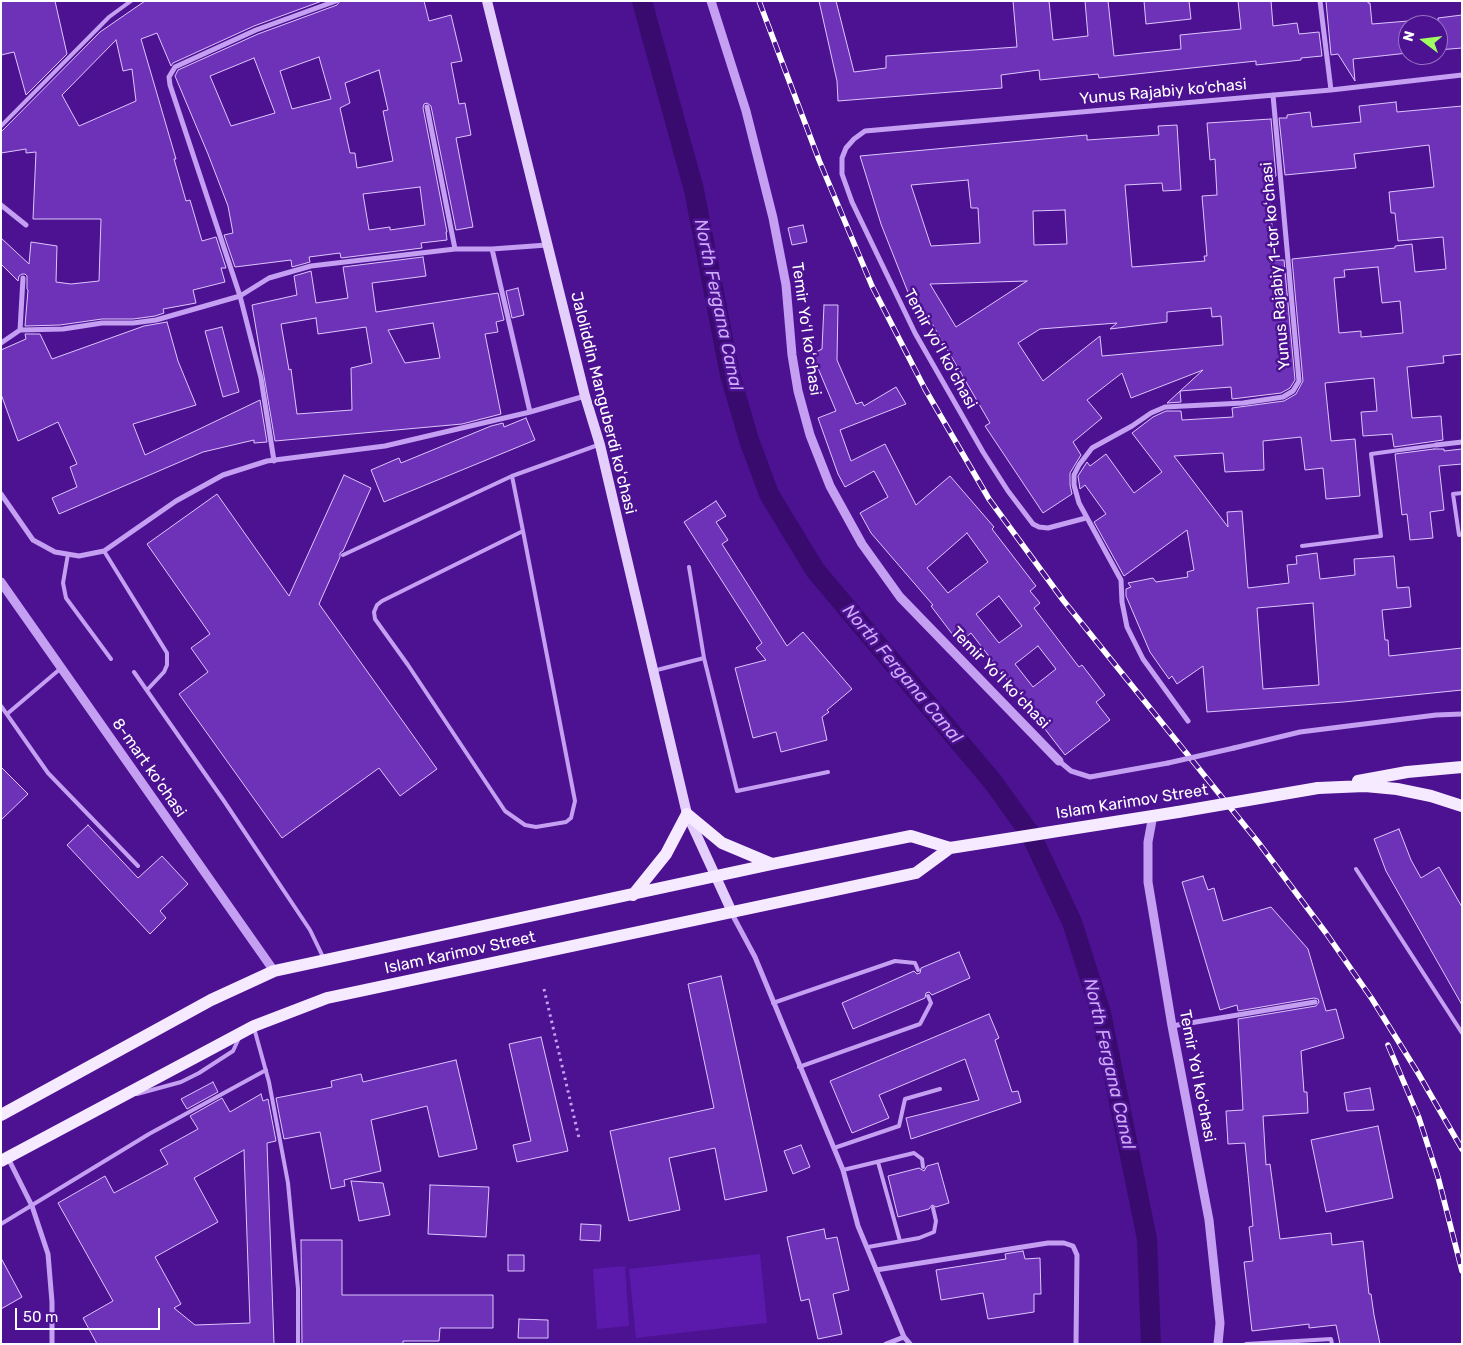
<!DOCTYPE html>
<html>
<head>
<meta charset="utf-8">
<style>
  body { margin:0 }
  #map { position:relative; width:1463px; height:1345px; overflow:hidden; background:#4c1292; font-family:Rubik,sans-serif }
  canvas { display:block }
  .frame { position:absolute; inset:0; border:2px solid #fff; pointer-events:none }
  .north { position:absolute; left:1398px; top:15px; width:50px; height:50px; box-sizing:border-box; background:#4c1292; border:1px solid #9471be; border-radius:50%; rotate:285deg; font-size:14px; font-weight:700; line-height:20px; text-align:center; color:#fff }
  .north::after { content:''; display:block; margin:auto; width:18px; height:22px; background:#9fff60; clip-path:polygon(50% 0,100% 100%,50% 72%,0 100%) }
  .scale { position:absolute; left:15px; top:1308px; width:145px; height:22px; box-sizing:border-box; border:2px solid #fff; border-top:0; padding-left:6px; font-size:15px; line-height:18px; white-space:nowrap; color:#fff; -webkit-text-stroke:4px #4c1292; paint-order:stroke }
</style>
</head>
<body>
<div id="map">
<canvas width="1463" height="1345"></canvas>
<div class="frame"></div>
<div class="north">N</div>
<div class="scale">50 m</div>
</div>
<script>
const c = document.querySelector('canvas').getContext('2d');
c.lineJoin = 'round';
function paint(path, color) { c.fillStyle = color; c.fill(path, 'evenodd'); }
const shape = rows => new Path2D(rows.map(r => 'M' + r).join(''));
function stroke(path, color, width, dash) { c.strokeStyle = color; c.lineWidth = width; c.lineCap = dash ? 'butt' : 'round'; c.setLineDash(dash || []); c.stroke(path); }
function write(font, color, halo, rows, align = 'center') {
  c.font = font + ' Rubik,sans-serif'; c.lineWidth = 5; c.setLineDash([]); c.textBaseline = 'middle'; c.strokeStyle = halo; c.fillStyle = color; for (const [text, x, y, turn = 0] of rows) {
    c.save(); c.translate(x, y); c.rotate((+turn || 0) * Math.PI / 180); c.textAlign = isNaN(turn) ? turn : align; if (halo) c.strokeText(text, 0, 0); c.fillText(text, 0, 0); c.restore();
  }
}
paint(shape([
  [760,1254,767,1323,636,1338,629,1269],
  [625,1266,629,1326,597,1329,593,1269]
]), '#5b1aac');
stroke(shape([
  [642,1,694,190,730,375,749,440,769,494,815,570,993,782,1031,835,1072,922,1101,1013,1147,1239,1151,1344]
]), '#390b6e', 20);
const building = shape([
  [1,1,55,1,67,54,26,95,14,52,1,55,1,1],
  [145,1,322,1,254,26,173,63,171,66,157,33,141,39,176,159,174,159,186,201,190,200,202,241,216,237,226,268,221,268,225,282,193,290,196,303,163,309,164,313,155,316,133,319,102,319,60,325,25,326,28,290,27,289,27,276,25,274,22,274,19,276,18,281,1,264,1,238,29,264,31,242,57,246,56,282,71,284,99,281,101,219,33,219,36,152,26,153,26,149,1,153,1,132,100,32,145,1],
  [116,40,123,71,132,69,136,101,79,126,62,95,116,40],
  [340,1,424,1,429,21,451,15,462,61,451,63,459,104,465,103,471,135,456,138,473,227,456,230,431,106,427,103,424,104,423,108,447,232,446,232,447,240,421,243,422,248,341,258,340,253,309,257,310,262,292,267,291,260,235,267,224,235,233,233,228,206,208,154,175,76,178,70,258,34,337,5,340,1],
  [319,57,331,99,292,109,280,71,319,57],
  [254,58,275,113,231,126,210,76,254,58],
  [379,70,388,110,383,111,393,161,357,168,355,153,350,153,340,108,350,103,345,83,379,70],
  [420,187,425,225,390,230,390,227,369,230,363,194,420,187],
  [819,1,836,1,854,72,886,68,886,56,1017,47,1013,1,1049,1,1053,40,1088,36,1085,1,1108,1,1114,56,1181,49,1180,35,1241,29,1238,1,1271,1,1273,26,1297,23,1299,34,1319,32,1322,56,1301,58,1301,60,1256,65,1256,61,1099,78,1098,74,1040,80,1039,70,1001,75,1002,88,838,101,837,81,819,1],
  [1144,1,1189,1,1191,19,1146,24,1144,1],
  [1326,1,1368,1,1368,3,1370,3,1372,24,1408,21,1408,53,1353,59,1355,81,1338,54,1331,55,1326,1],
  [1462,15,1462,48,1438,50,1438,18,1462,15],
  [1396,102,1397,112,1462,106,1462,354,1443,356,1444,363,1407,367,1412,418,1441,416,1443,440,1394,447,1392,434,1363,436,1361,412,1377,411,1374,378,1325,383,1331,441,1355,439,1360,496,1326,499,1323,468,1305,470,1301,437,1263,441,1264,470,1225,472,1223,453,1174,456,1228,527,1227,512,1242,511,1248,588,1289,583,1287,565,1297,564,1296,556,1317,553,1320,579,1355,575,1354,559,1394,556,1397,588,1409,587,1411,607,1382,610,1385,640,1388,640,1389,656,1462,648,1462,690,1344,702,1207,712,1203,666,1177,684,1172,676,1169,679,1150,652,1126,596,1126,589,1131,587,1128,583,1153,578,1156,582,1188,577,1187,572,1194,570,1187,530,1124,576,1094,522,1106,514,1085,485,1080,489,1078,476,1087,462,1090,466,1106,454,1134,493,1162,472,1132,433,1153,417,1166,411,1181,411,1182,420,1233,417,1232,408,1284,401,1296,394,1303,381,1292,259,1395,248,1395,246,1412,244,1415,272,1446,269,1443,237,1398,241,1395,213,1391,213,1389,192,1434,187,1429,145,1354,154,1356,168,1285,175,1279,118,1287,118,1287,115,1310,112,1312,127,1361,122,1359,106,1396,102],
  [1378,267,1382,303,1400,301,1403,333,1361,337,1361,331,1339,333,1334,278,1345,277,1344,270,1378,267],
  [1313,603,1319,685,1263,689,1257,608,1313,603],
  [1271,119,1276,176,1272,177,1272,181,1268,181,1275,260,1284,260,1295,380,1290,388,1281,393,1232,399,1231,387,1180,391,1181,402,1167,403,1203,370,1131,398,1122,373,1087,400,1102,418,1073,442,1081,455,1070,473,1070,485,1072,494,1043,513,985,426,990,423,916,296,911,300,881,224,860,156,1087,135,1087,140,1159,135,1158,126,1177,125,1181,190,1163,191,1162,183,1125,185,1132,267,1205,261,1204,256,1207,256,1202,196,1217,195,1215,159,1210,160,1207,123,1271,119],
  [968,180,971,208,978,208,980,243,931,246,911,185,968,180],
  [1065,210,1067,244,1034,245,1033,211,1065,210],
  [1027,281,956,327,930,284,1027,281],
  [1211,308,1212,317,1221,316,1223,345,1102,356,1100,336,1043,381,1018,343,1040,329,1117,323,1110,329,1167,322,1167,312,1211,308],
  [803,225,807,242,792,245,788,228,803,225],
  [423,257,426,276,372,283,376,312,498,293,504,320,496,322,498,332,485,334,501,414,462,424,275,441,252,305,297,295,294,276,311,271,316,303,348,298,343,267,423,257],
  [316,318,318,334,366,327,372,363,351,368,352,410,297,414,291,369,289,370,281,324,316,318],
  [433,323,440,358,405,363,388,330,433,323],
  [518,288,524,315,512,318,506,291,518,288],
  [824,305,838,305,837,360,856,404,862,402,864,406,896,387,906,404,840,430,851,461,885,444,916,505,950,476,994,527,992,529,1036,586,1030,591,1040,603,1034,608,1079,667,1082,665,1105,695,1096,702,1110,720,1065,755,971,633,959,643,931,606,933,605,871,533,860,513,888,497,874,471,845,487,838,474,818,418,836,411,812,354,822,349,824,305],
  [967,533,988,562,948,593,927,568,967,533],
  [999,596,1022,626,999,643,976,614,999,596],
  [1038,646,1056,669,1033,687,1015,664,1038,646],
  [167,322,178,361,196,405,133,424,145,455,260,400,267,442,254,443,254,440,203,452,59,514,52,498,77,487,70,467,77,464,58,422,18,441,1,394,1,350,26,339,25,334,40,334,52,359,144,326,167,322],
  [222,327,239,392,223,397,205,331,222,327],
  [526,418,535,440,384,502,371,470,399,458,401,463,491,426,503,423,504,427,526,418],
  [1434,449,1444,449,1444,451,1462,449,1462,464,1439,466,1444,510,1430,512,1433,538,1410,540,1407,514,1402,515,1395,454,1434,449],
  [344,475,371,488,343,551,340,553,340,557,319,604,437,769,400,796,379,768,282,838,179,694,208,672,191,648,210,634,147,544,217,494,289,596,344,475],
  [716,501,726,516,716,522,728,540,722,544,787,646,803,632,852,689,827,710,829,712,822,717,827,740,781,752,776,732,753,738,735,668,766,660,756,648,762,643,684,522,716,501],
  [1,767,28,794,1,820,1,767],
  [88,825,138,878,162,856,188,884,160,911,166,918,150,934,67,845,88,825],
  [1399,829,1411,860,1421,878,1439,867,1462,907,1462,1005,1386,871,1374,839,1399,829],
  [1203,876,1208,890,1214,888,1223,921,1271,907,1308,949,1326,1011,1336,1009,1344,1038,1301,1051,1304,1092,1307,1092,1308,1113,1263,1116,1266,1165,1270,1164,1280,1239,1331,1233,1332,1245,1363,1241,1369,1294,1371,1294,1374,1315,1380,1344,1340,1344,1336,1325,1309,1328,1309,1324,1252,1331,1244,1262,1253,1261,1249,1227,1253,1226,1245,1143,1228,1144,1226,1111,1243,1110,1238,1019,1316,1006,1319,1002,1318,999,1314,998,1238,1011,1237,1005,1220,1010,1182,882,1203,876],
  [959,952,970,978,932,995,929,992,926,993,925,998,853,1029,842,1003,914,971,917,974,920,973,921,968,959,952],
  [721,976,767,1191,725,1200,715,1148,669,1158,680,1210,629,1221,610,1131,714,1108,688,984,721,976],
  [989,1014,999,1038,995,1040,1012,1092,1018,1091,1021,1102,911,1139,906,1118,979,1100,965,1059,879,1095,889,1118,852,1133,830,1081,989,1014],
  [541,1037,568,1151,517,1162,513,1145,531,1141,509,1044,541,1037],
  [456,1060,477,1149,439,1157,427,1106,371,1120,381,1171,344,1180,345,1186,331,1189,320,1132,284,1139,276,1098,332,1087,331,1081,361,1074,363,1082,456,1060],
  [213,1082,218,1092,187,1109,181,1099,213,1082],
  [1370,1088,1374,1110,1347,1111,1344,1093,1370,1088],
  [261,1094,263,1101,268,1099,276,1141,267,1143,274,1344,97,1344,83,1318,113,1301,58,1203,105,1176,114,1193,168,1164,160,1150,198,1129,190,1116,222,1098,230,1112,261,1094],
  [244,1150,250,1323,195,1325,174,1308,181,1304,155,1257,218,1222,194,1178,244,1150],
  [1378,1126,1393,1198,1326,1212,1311,1140,1378,1126],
  [801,1145,810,1167,793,1174,784,1151,801,1145],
  [938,1163,949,1203,936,1207,932,1205,929,1209,898,1217,888,1176,919,1168,924,1171,927,1166,938,1163],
  [351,1181,383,1183,390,1215,359,1221,351,1181],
  [430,1185,489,1187,486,1237,428,1234,430,1185],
  [581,1224,601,1225,600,1241,580,1240,581,1224],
  [824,1229,826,1239,837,1237,849,1290,833,1294,842,1334,818,1339,809,1299,801,1301,787,1237,824,1229],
  [301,1240,342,1240,342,1295,493,1295,493,1328,440,1328,439,1341,403,1341,403,1344,302,1344,301,1240],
  [1023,1251,1025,1259,1040,1258,1041,1294,1034,1294,1034,1312,988,1319,983,1293,941,1300,936,1270,1006,1259,1005,1254,1023,1251],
  [508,1255,524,1255,524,1271,508,1271,508,1255],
  [1,1258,22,1297,1,1309,1,1258],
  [519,1319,548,1320,548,1338,518,1338,519,1319]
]);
paint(building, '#6e32b8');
stroke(building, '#dec6fd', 1);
stroke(shape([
  [544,989,579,1138]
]), '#c49ff2', 3, [2.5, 4]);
stroke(shape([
  [1,126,109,17,131,1],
  [512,476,523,531,575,801,571,818,566,822,536,827,525,825,505,811,408,665,375,619,374,612,377,605,382,601,523,531],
  [1462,493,1453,494,1459,535,1462,534],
  [1302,546,1381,536,1371,454,1436,445],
  [104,551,167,653,167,665,164,672,147,690],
  [68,554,63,583,66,598,111,659],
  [343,555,512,476,598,445],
  [689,567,704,658],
  [653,671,704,658,737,791,828,772],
  [134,672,224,801,310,930,324,959],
  [1,706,48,773,138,866],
  [7,714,60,669],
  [1356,869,1462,1033],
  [773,1003,895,961,915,963,918,970],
  [254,1028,269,1082,288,1183,298,1289,298,1344],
  [799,1067,920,1024,931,1003,928,996],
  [137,1094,181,1082,199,1073,233,1051,239,1038],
  [834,1148,899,1126,905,1099,940,1089],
  [878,1162,900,1241],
  [843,1170,914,1153,922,1159,923,1167],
  [1,1224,149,1134,266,1070],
  [868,1247,919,1238,934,1232,936,1221,933,1208],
  [1246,1344,1331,1339,1332,1344]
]), '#c49ff2', 4);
stroke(shape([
  [1320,1,1331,90],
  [427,107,455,249],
  [1,205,26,225],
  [492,249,530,412],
  [20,330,23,278],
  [1,343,20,330,63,329,102,323,133,323,156,320,240,296,269,278,311,266,455,249,492,249,547,245],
  [1436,445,1462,442],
  [274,461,261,378,240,296,170,85,169,77,175,67,256,30,336,1],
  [1,494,33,540,55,552,79,556,104,551,176,501,223,475,267,461,385,446,530,412,585,396],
  [1086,518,1048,528,1039,527,1033,524,1008,491,983,452,915,333,852,202,842,174,842,158,846,148,854,139,865,131,1331,90,1462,75],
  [1188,721,1143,659,1127,627,1122,602,1121,580,1079,503,1074,485,1074,475,1079,465,1092,448,1132,426,1151,413,1165,407,1243,403,1283,397,1293,391,1299,381,1273,95],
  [1234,748,1300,732,1436,715,1462,714],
  [1059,761,1071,771,1090,777,1168,763],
  [732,914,755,957,843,1170,858,1226,904,1337,910,1344],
  [1172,1026,1315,1002],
  [8,1158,32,1206,48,1254,52,1302,52,1344],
  [876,1270,1048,1243,1064,1243,1073,1246,1077,1255,1076,1344],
  [886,1344,904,1337]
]), '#c49ff2', 5);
stroke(shape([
  [711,1,746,111,773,218,786,285,792,355,798,391,810,435,830,486,862,544,900,597,1059,761],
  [1,582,274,971],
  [1153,815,1148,842,1148,882,1172,1026,1209,1220,1220,1323,1218,1344]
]), '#c49ff2', 9);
stroke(shape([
  [487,1,585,396,600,445,687,814,732,912]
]), '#e3cefc', 10);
stroke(shape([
  [1358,781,1407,772,1462,767],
  [1318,788,1365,786,1397,789,1431,796,1462,806],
  [633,895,666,854,687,814,722,843,772,864],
  [1,1115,211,1000,274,971,772,864,911,836,950,848,1178,812],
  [1,1161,254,1026,327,998,916,873,950,848]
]), '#f5eaff', 12);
const rail = shape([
  [759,1,819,160,872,286,925,389,989,499,1063,600,1258,842,1326,933,1372,999,1418,1073,1462,1149],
  [1388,1045,1419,1118,1438,1177,1462,1271]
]);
stroke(rail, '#fff', 5.5);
stroke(rail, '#4c1292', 4, [11]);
stroke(shape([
  [1168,763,1234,748]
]), '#c49ff2', 5);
stroke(shape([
  [1178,812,1318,788]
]), '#f5eaff', 12);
write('16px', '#fff', '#4c1292', [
  ["Yunus Rajabiy ko‘chasi",1163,92,-5],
  ["Yunus Rajabiy 1-tor koʻchasi",1276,266,-95],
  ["Temir Yoʻl koʻchasi",806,329,82],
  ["Temir yoʻl koʻchasi",940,349,61],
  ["Jaloliddin Manguberdi koʻchasi",603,403,76],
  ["Temir Yoʻl koʻchasi",1000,678,46],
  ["8-mart ko'chasi",149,768,55],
  ["Islam Karimov Street",1132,802,-9],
  ["Islam Karimov Street",460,953,-12],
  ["Temir Yoʻl koʻchasi",1197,1076,79]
]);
write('italic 18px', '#cdabf9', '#4c1292', [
  ["North Fergana Canal",718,305,78],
  ["North Fergana Canal",902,674,50],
  ["North Fergana Canal",1109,1064,77]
]);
</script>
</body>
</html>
